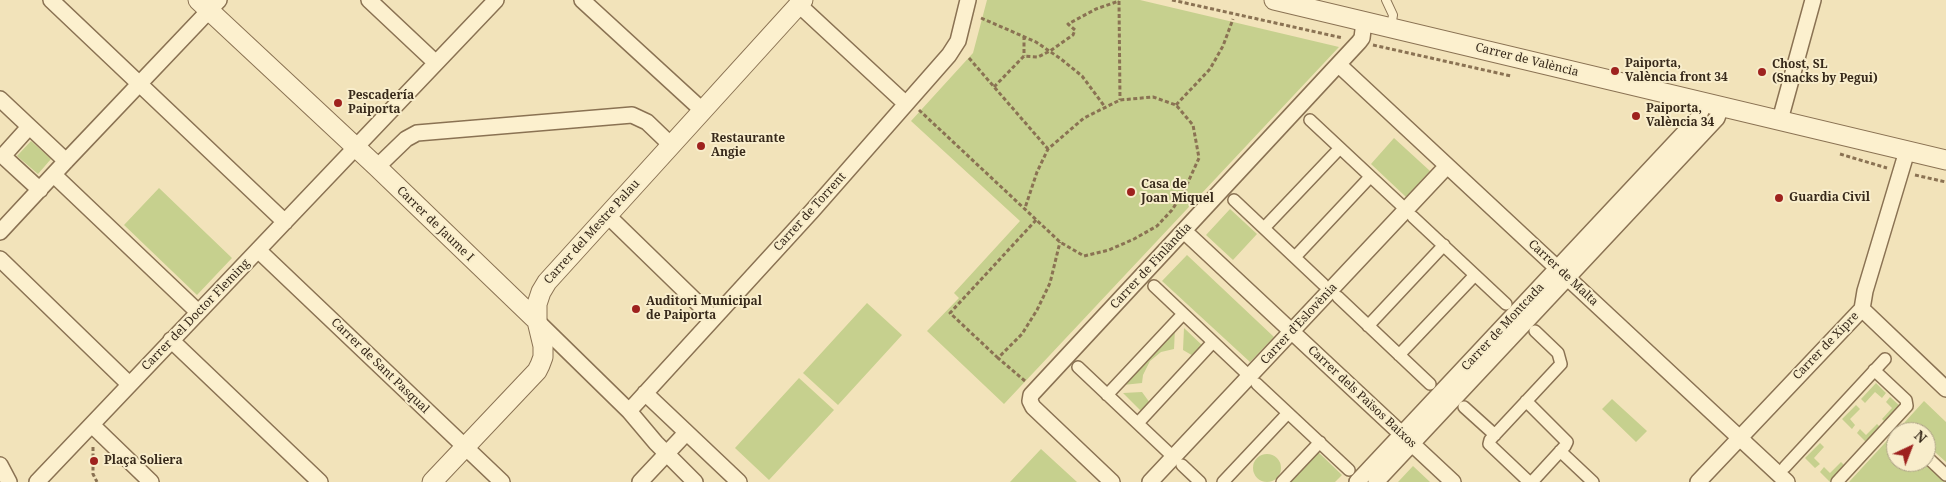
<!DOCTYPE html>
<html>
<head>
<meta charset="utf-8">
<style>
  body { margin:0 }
  #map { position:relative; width:1946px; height:482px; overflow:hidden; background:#f2e3ba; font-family:"Noto Serif",serif }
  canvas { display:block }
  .north { position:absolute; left:1886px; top:422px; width:50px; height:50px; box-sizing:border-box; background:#f8edcb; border:1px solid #ab9f84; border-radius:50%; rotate:43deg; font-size:14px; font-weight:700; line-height:20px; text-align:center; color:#37291a }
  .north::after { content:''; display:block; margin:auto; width:18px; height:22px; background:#9e221e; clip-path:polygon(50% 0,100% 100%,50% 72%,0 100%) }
</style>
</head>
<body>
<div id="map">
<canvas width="1946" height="482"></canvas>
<div class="north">N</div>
</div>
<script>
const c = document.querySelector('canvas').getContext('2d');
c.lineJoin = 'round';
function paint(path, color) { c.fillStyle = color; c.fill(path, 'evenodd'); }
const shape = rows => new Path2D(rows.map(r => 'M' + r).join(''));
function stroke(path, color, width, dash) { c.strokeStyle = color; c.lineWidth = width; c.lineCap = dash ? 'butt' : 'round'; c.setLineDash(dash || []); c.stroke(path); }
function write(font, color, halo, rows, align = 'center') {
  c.font = font + ' "Noto Serif",serif'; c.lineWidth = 4; c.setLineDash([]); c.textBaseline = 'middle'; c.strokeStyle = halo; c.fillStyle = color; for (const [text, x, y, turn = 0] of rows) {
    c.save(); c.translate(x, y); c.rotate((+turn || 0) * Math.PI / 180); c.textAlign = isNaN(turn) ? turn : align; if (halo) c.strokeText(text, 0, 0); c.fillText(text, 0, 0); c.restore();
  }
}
paint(shape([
  [987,0,1140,0,1339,47,1004,404,927,331,959,298,954,293,1020,221,911,121,973,53],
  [1394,138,1430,171,1406,197,1371,164],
  [31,141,51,159,38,174,17,156],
  [159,188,232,258,197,295,124,225],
  [1230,209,1257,234,1233,260,1206,235],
  [1187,255,1274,337,1250,362,1162,281],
  [867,303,902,335,838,405,803,373],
  [1184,328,1204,347,1195,357,1183,350],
  [1175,329,1174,349,1161,352,1150,361,1143,375,1142,383,1123,385],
  [799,378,834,410,769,480,735,448],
  [1876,383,1886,393,1882,398,1875,392,1865,403,1861,399],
  [1142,392,1150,403,1142,412,1123,393],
  [1890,397,1901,407,1886,423,1882,419,1892,408,1886,402],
  [1612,399,1647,431,1636,442,1602,409],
  [1924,401,1946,422,1946,462,1926,444,1926,432,1914,432,1904,423],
  [1856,405,1860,409,1850,419,1855,425,1852,429,1842,419],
  [1877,424,1881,428,1867,443,1857,433,1860,429,1866,435],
  [1895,432,1896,462,1926,462,1946,479,1946,482,1849,482],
  [1820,443,1824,447,1814,458,1820,464,1815,468,1805,458],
  [1041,449,1077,482,1010,482],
  [1317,451,1342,475,1335,482,1287,482],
  '1253 468a14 14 0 1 1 28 0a14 14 0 1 1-28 0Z',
  [1841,462,1845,466,1830,482,1820,472,1824,467,1830,473],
  [1413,466,1430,482,1398,482]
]), '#c6d08e');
const service = shape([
  [1386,0,1393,15,1391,27]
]);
const pedestrian = shape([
  [1310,120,1401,205],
  [1234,200,1323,284],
  [1413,217,1506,304],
  [1264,228,1340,148],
  [1295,257,1370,177],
  [1154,286,1245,372],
  [1338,297,1430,384],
  [1368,326,1444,245],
  [1399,355,1475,275],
  [1078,367,1169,453],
  [1257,384,1349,470],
  [1107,395,1183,314],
  [1526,401,1567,442,1565,446,1532,482,1527,480,1489,444,1490,440,1561,364,1558,353,1535,331],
  [1464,407,1495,435],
  [1138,423,1213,342],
  [1560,451,1593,482],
  [1926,456,1946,475],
  [1182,465,1200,482],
  [1785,467,1885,359],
  [1223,482,1288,413],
  [1282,482,1320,442],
  [1837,482,1907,406,1906,400,1874,370]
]);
const minor = shape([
  [51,0,285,222],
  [369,0,436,63],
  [582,0,702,110],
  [799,5,906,104],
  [1339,65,1787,482],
  [0,99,66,161],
  [1780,120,1813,0],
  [29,127,3,156,40,190],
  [377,167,406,139,417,133,632,115,647,122,671,145],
  [54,175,198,312],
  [607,215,713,318],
  [1184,231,1453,482],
  [0,232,66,161,219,0],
  [258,250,502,482],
  [0,259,129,384],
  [1862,309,1946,389],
  [537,321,629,411,656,443,695,482],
  [171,340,320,482],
  [645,393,739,482],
  [629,411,812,211,949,55,958,41,968,0],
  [92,425,151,482],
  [0,465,9,482],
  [37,482,496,0],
  [640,482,686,433],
  [1112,482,1033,407,1030,401,1031,395,1359,42,1362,38,1364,22],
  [1150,482,1447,166],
  [1357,482,1699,117,1704,102],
  [1376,482,1717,118,1721,107],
  [1698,482,1862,309,1865,291,1907,151]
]);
const tertiary = shape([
  [198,0,377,167,537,321],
  [1274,0,1946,160],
  [432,482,537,371,540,365,543,357,543,346,537,321,537,304,541,292,547,282,803,0]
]);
stroke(service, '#8a7253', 10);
stroke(pedestrian, '#8a7253', 14);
stroke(minor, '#8a7253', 18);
stroke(tertiary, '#8a7253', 21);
stroke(shape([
  [1172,0,1343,38],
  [1119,1,1120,100],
  [981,18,1036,42,1061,59,1082,76,1105,107],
  [1024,36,1024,56],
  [1373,45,1511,76],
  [969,58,1048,149],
  [994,87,1024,56,1038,57,1050,51,1073,35,1075,30,1068,24,1096,9,1119,1],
  [1176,105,1210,69,1223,46,1233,19],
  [919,110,1060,242,1084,256,1109,250,1134,239,1157,226,1172,210,1184,191,1199,158,1193,125,1176,105,1153,97,1120,100,1084,118,1048,149,1037,172,1025,208],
  [1840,154,1887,168],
  [1915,175,1946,182],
  [998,358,950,313,1037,219],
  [1025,381,998,358,1022,334,1037,310,1050,283,1060,242],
  [93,447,93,474,97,482]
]), '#8a7253', 3, [4, 2.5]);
stroke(service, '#fcf0ce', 8);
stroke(pedestrian, '#fcf0ce', 11);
stroke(minor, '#fcf0ce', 15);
stroke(tertiary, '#fcf0ce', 19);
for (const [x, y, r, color] of [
  [1615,71,5,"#9e221e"],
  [1762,72,5,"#9e221e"],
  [338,103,5,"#9e221e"],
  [1636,116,5,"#9e221e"],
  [701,146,5,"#9e221e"],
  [1131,192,5,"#9e221e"],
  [1779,198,5,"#9e221e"],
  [636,309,5,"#9e221e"],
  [94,461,5,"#9e221e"]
]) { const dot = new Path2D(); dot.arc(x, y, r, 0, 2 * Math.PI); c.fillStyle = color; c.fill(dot); stroke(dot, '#f8edcb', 2); }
write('12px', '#37291a', '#f8edcb', [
  ["Carrer de València",1527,60,14],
  ["Carrer de Torrent",810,212,-48],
  ["Carrer de Jaume I",435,224,44],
  ["Carrer del Mestre Palau",592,232,-48],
  ["Carrer de Finlàndia",1151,266,-47],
  ["Carrer de Malta",1563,273,43],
  ["Carrer del Doctor Fleming",196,315,-46],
  ["Carrer d'Eslovènia",1299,324,-47],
  ["Carrer de Montcada",1503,327,-47],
  ["Carrer de Xipre",1826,346,-46],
  ["Carrer de Sant Pasqual",380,366,44],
  ["Carrer dels Països Baixos",1362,397,43]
]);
write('bold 12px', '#37291a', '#f8edcb', [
  ["Paiporta,",1625,64],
  ["València front 34",1625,78],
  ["Chost, SL",1772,65],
  ["(Snacks by Pegui)",1772,79],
  ["Pescadería",348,96],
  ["Paiporta",348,110],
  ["Paiporta,",1646,109],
  ["València 34",1646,123],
  ["Restaurante",711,139],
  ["Angie",711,153],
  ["Casa de",1141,185],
  ["Joan Miquel",1141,199],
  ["Guardia Civil",1789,198],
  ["Auditori Municipal",646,302],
  ["de Paiporta",646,316],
  ["Plaça Soliera",104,461]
], 'left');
</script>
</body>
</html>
